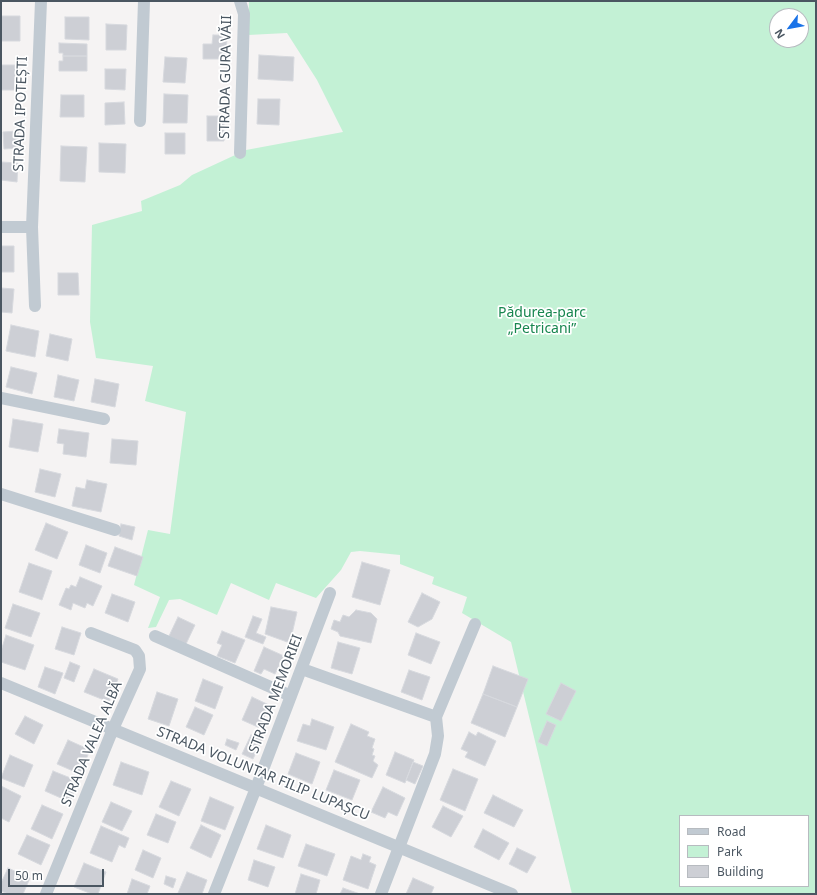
<!DOCTYPE html>
<html>
<head>
<meta charset="utf-8">
<style>
  body { margin:0 }
  #map { position:relative; width:817px; height:895px; overflow:hidden; background:#f5f3f3; font-family:"Noto Sans",sans-serif }
  canvas { display:block }
  .frame { position:absolute; inset:0; border:2px solid #4a5661; pointer-events:none }
  .legend { position:absolute; left:679px; top:815px; width:130px; height:72px; box-sizing:border-box; background:#fff; border:1px solid #b7bbc0; margin:0; padding:5px 7px; list-style:none; font-size:12px; color:#4a5661 }
  .legend li { display:flex; align-items:center; gap:8px; height:20px }
  .legend b { width:20px; border:1px solid #b7bbc0 }
  .north { position:absolute; left:769px; top:8px; width:40px; height:40px; box-sizing:border-box; background:#fff; border:1px solid #b7bbc0; border-radius:50%; rotate:238deg; font-size:11px; font-weight:700; line-height:16px; text-align:center; color:#4a5661 }
  .north::after { content:''; display:block; margin:auto; width:14px; height:18px; background:#1a73e8; clip-path:polygon(50% 0,100% 100%,50% 72%,0 100%) }
  .scale { position:absolute; left:8px; top:869px; width:96px; height:18px; box-sizing:border-box; border:2px solid #4a5661; border-top:0; padding-left:5px; font-size:12px; line-height:14px; white-space:nowrap; color:#4a5661; -webkit-text-stroke:3px #fff; paint-order:stroke }
</style>
</head>
<body>
<div id="map">
<canvas width="817" height="895"></canvas>
<div class="frame"></div>
<ul class="legend">
<li><b style="height:5px;background:#c1cad2"></b>Road</li>
<li><b style="height:11px;background:#c3f1d5"></b>Park</li>
<li><b style="height:11px;background:#cdcfd5"></b>Building</li>
</ul>
<div class="north">N</div>
<div class="scale">50 m</div>
</div>
<script>
const c = document.querySelector('canvas').getContext('2d');
c.lineJoin = 'round';
function paint(path, color) { c.fillStyle = color; c.fill(path, 'evenodd'); }
const shape = rows => new Path2D(rows.map(r => 'M' + r).join(''));
function stroke(path, color, width, dash) { c.strokeStyle = color; c.lineWidth = width; c.lineCap = dash ? 'butt' : 'round'; c.setLineDash(dash || []); c.stroke(path); }
function write(font, color, halo, rows, align = 'center') {
  c.font = font + ' "Noto Sans",sans-serif'; c.lineWidth = 3.5; c.setLineDash([]); c.textBaseline = 'middle'; c.strokeStyle = halo; c.fillStyle = color; for (const [text, x, y, turn = 0] of rows) {
    c.save(); c.translate(x, y); c.rotate((+turn || 0) * Math.PI / 180); c.textAlign = isNaN(turn) ? turn : align; if (halo) c.strokeText(text, 0, 0); c.fillText(text, 0, 0); c.restore();
  }
}
paint(shape([
  [249,1,816,1,816,894,572,894,511,642,462,613,467,597,432,584,434,577,400,564,400,555,360,551,351,552,341,570,316,598,276,583,269,600,231,583,217,615,180,599,169,600,156,627,148,628,160,597,134,585,148,530,170,534,186,412,145,401,153,366,96,358,90,322,92,225,142,211,141,201,180,185,192,175,246,150,343,132,317,80,287,33,248,35],
  [777,16,801,16,801,40,777,40],
  [680,816,808,816,808,886,680,886]
]), '#c3f1d5');
const building = shape([
  [1,16,20,16,20,41,1,41,1,16],
  [65,17,89,17,89,40,65,39,65,17],
  [106,24,127,25,126,50,106,50,106,24],
  [213,35,227,35,226,59,203,59,203,44,212,44,213,35],
  [59,43,87,44,87,56,63,56,63,53,59,53,59,43],
  [259,55,294,57,293,81,258,79,259,55],
  [63,56,87,56,87,71,59,71,59,61,63,61,63,56],
  [165,57,187,58,185,83,163,82,165,57],
  [1,65,19,65,18,90,1,90,1,65],
  [105,69,126,69,125,90,105,89,105,69],
  [164,94,188,95,187,123,163,123,164,94],
  [61,95,84,95,84,117,60,117,61,95],
  [258,99,280,99,279,125,257,124,258,99],
  [124,102,125,124,105,125,105,103,124,102],
  [207,116,224,116,224,141,207,141,207,116],
  [18,131,19,148,4,149,3,132,18,131],
  [165,133,185,133,185,154,165,154,165,133],
  [99,143,126,144,125,173,99,172,99,143],
  [61,146,87,147,85,182,60,181,61,146],
  [1,162,18,163,17,182,1,180,1,162],
  [1,246,14,246,14,272,1,272,1,246],
  [58,273,78,273,79,295,58,295,58,273],
  [1,288,14,289,12,313,1,312,1,288],
  [11,325,39,331,35,357,6,351,11,325],
  [50,334,72,339,68,361,46,356,50,334],
  [11,367,37,373,32,394,6,387,11,367],
  [58,375,79,380,74,401,54,397,58,375],
  [95,379,119,384,115,407,91,402,95,379],
  [13,419,43,424,38,452,9,447,13,419],
  [59,429,89,433,86,457,63,454,64,444,57,443,59,429],
  [112,439,138,441,136,465,110,463,112,439],
  [40,469,61,474,55,497,35,492,40,469],
  [87,480,107,484,101,512,72,506,76,487,85,489,87,480],
  [46,523,68,532,57,559,35,550,46,523],
  [121,524,135,527,132,540,119,536,121,524],
  [86,545,107,553,100,573,79,565,86,545],
  [115,547,143,557,137,576,108,566,115,547],
  [362,562,390,570,380,605,352,597,362,562],
  [29,563,52,571,42,600,19,592,29,563],
  [80,577,102,586,93,606,87,603,85,608,73,603,71,610,59,605,66,588,69,589,71,585,76,587,80,577],
  [422,593,440,602,432,619,418,627,408,622,422,593],
  [112,594,135,602,128,622,105,613,112,594],
  [13,604,40,613,31,637,5,628,13,604],
  [271,607,297,612,290,643,265,634,271,607],
  [356,610,371,613,377,619,371,643,340,636,338,632,331,629,334,620,340,622,343,615,349,617,356,610],
  [253,616,262,619,256,633,266,637,263,644,245,637,253,616],
  [178,617,195,625,186,644,169,636,178,617],
  [62,627,81,633,74,655,55,649,62,627],
  [222,631,245,640,235,663,217,656,222,645,217,643,222,631],
  [416,633,440,642,431,664,408,655,416,633],
  [6,635,34,645,25,670,1,662,1,651,6,635],
  [338,642,360,648,352,674,331,668,338,642],
  [264,647,284,656,275,674,264,669,261,674,254,671,264,647],
  [70,662,80,666,74,682,64,678,70,662],
  [493,666,528,679,517,707,483,694,493,666],
  [45,667,63,673,55,694,38,687,45,667],
  [94,669,118,679,109,702,84,692,94,669],
  [409,670,430,677,422,700,401,692,409,670],
  [203,679,223,687,215,709,195,701,203,679],
  [561,683,576,691,561,721,546,714,561,683],
  [157,692,178,699,169,726,148,719,157,692],
  [483,694,517,707,505,737,471,723,483,694],
  [252,697,269,705,260,728,242,720,252,697],
  [195,707,213,715,204,735,186,727,195,707],
  [25,716,43,725,34,744,15,734,25,716],
  [312,719,334,727,326,750,297,741,303,724,310,726,312,719],
  [547,721,556,725,547,746,538,742,547,721],
  [351,724,369,732,367,736,375,739,372,748,374,749,372,755,375,756,373,761,378,765,372,778,335,762,351,724],
  [469,732,476,736,478,732,496,741,485,766,465,757,468,752,461,749,469,732],
  [251,735,262,740,253,759,242,754,251,735],
  [227,739,239,743,236,750,225,745,227,739],
  [68,740,90,750,80,774,57,764,68,740],
  [395,752,414,760,405,783,386,775,395,752],
  [296,753,320,762,312,784,288,774,296,753],
  [10,755,33,765,24,787,1,778,10,755],
  [121,762,149,772,142,795,113,785,121,762],
  [413,762,423,766,415,784,406,780,413,762],
  [453,769,478,779,465,811,440,800,453,769],
  [334,770,360,780,352,800,326,790,334,770],
  [53,771,78,781,70,802,45,791,53,771],
  [171,781,191,789,179,816,159,807,171,781],
  [1,786,21,796,9,822,1,818,1,786],
  [383,787,405,798,397,816,388,812,385,818,371,812,383,787],
  [493,795,523,810,514,827,484,813,493,795],
  [210,797,234,807,225,830,201,821,210,797],
  [111,802,132,811,122,831,102,822,111,802],
  [42,805,63,814,52,839,31,829,42,805],
  [443,806,463,816,451,837,432,827,443,806],
  [156,814,176,822,168,843,147,835,156,814],
  [201,825,221,835,211,858,190,848,201,825],
  [266,825,291,835,283,858,257,849,266,825],
  [101,826,129,838,125,848,119,845,112,862,90,853,101,826],
  [483,829,509,843,499,860,474,847,483,829],
  [27,835,50,845,41,865,18,854,27,835],
  [306,844,335,854,327,876,298,866,306,844],
  [517,848,536,857,527,873,509,864,517,848],
  [143,850,161,858,153,878,135,870,143,850],
  [363,854,371,857,369,862,376,865,368,889,343,880,351,856,361,860,363,854],
  [254,860,275,867,268,887,248,880,254,860],
  [84,863,106,872,98,894,92,894,74,887,84,863],
  [8,868,30,878,23,894,8,894,1,891,1,883,8,868],
  [187,872,207,880,202,894,178,893,187,872],
  [301,874,320,880,316,894,295,894,301,874],
  [166,876,176,879,173,888,164,884,166,876],
  [413,878,434,887,431,894,406,894,413,878],
  [132,879,150,886,147,894,127,894,132,879],
  [343,888,360,894,340,894,343,888]
]);
paint(building, '#cdcfd5');
stroke(building, '#d7d9de', 1);
stroke(shape([
  [240,1,244,14,240,153],
  [140,121,144,1],
  [1,227,32,227],
  [35,306,32,227,41,1],
  [1,398,104,419],
  [1,494,115,530],
  [155,636,291,696],
  [302,669,436,717],
  [1,683,512,894],
  [46,894,113,729,140,669,139,656,135,650,91,633],
  [214,894,256,788,330,593],
  [381,894,435,754,438,736,436,717,475,624]
]), '#c1cad2', 12);
write('14px', '#4a5661', '#fff', [
  ["STRADA GURA VĂII",226,77,-89],
  ["STRADA IPOTEȘTI",21,114,-88],
  ["STRADA MEMORIEI",276,694,-69],
  ["STRADA VALEA ALBĂ",92,744,-67],
  ["STRADA VOLUNTAR FILIP LUPAȘCU",263,774,22]
]);
write('14px', '#17864f', '#fff', [
  ["Pădurea-parc",542,313],
  ["„Petricani”",542,329]
]);
</script>
</body>
</html>
